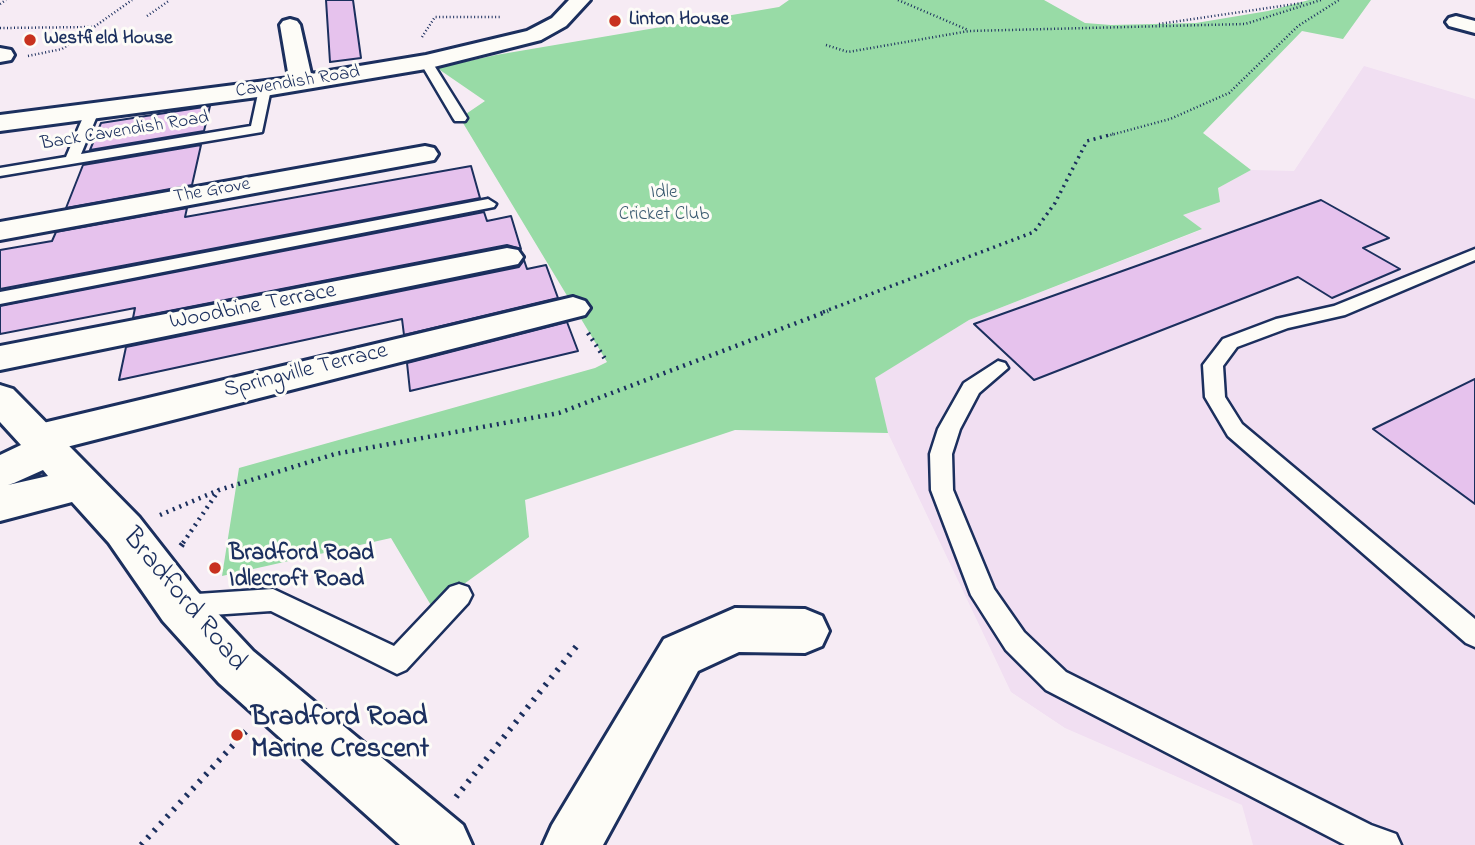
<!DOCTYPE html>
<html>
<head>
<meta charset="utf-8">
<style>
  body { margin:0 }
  canvas { display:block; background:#f6ebf4 }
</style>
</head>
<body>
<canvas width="1475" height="845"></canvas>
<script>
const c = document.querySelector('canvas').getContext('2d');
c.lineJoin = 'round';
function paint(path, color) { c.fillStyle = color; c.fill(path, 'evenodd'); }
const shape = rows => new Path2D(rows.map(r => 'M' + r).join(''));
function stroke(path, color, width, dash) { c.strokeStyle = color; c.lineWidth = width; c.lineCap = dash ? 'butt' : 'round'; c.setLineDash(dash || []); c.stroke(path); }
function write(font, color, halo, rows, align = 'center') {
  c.font = font + ' "Indie Flower",sans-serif'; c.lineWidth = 6; c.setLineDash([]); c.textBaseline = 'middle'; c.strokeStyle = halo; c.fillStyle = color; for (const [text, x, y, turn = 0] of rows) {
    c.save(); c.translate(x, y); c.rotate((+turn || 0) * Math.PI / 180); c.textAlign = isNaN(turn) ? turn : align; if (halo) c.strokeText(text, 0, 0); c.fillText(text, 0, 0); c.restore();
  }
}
paint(shape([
  [1364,66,1475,99,1475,845,1253,845,1242,805,1065,728,1011,692,888,433,874,378,969,320,1201,230,1183,215,1220,202,1218,188,1251,170,1294,171]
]), '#f1dff2');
paint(shape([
  [789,0,1044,0,1085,23,1111,25,1196,23,1268,11,1309,0,1371,0,1343,39,1302,31,1203,133,1251,170,1218,188,1220,202,1183,215,1202,229,969,320,875,378,888,433,735,430,525,500,529,537,432,607,391,538,222,576,239,468,595,368,607,362,460,118,485,101,437,68,496,55,779,7]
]), '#98dba6');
const building = shape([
  [326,0,353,0,361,58,330,62,326,0],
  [210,106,204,131,90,150,101,123,210,106],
  [201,145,192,185,66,208,83,165,201,145],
  [471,166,480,198,0,289,0,250,52,241,56,232,187,208,185,217,471,166],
  [1321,200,1389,238,1363,248,1400,269,1332,298,1298,277,1034,380,974,324,1321,200],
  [484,212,487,221,511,216,521,249,507,245,133,318,135,308,0,334,0,306,484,212],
  [524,260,527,269,546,265,558,298,404,335,402,319,119,380,126,347,519,267,524,260],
  [567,322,578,351,410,391,407,363,567,322],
  [1475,379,1475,504,1373,429,1475,379]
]);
paint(building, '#e6c2ed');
stroke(building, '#1b2f5e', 2);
const service = shape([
  [426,58,432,62,467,118,465,121,455,121,453,118,420,62,426,58],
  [265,85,271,89,262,132,0,176,0,168,66,157,87,108,92,107,99,111,81,154,251,126,259,89,265,85],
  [488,199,496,204,494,207,0,304,0,292,488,199],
  [1475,249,1475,260,1345,315,1288,328,1237,347,1223,366,1225,397,1242,424,1475,619,1475,647,1466,643,1228,436,1205,397,1203,365,1223,339,1276,319,1334,306,1475,249],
  [998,361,1005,363,1008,368,979,393,960,429,952,454,953,490,994,589,1024,632,1066,672,1371,825,1396,834,1401,845,1345,845,1046,690,1006,650,971,595,931,490,930,454,938,429,964,383,998,361],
  [459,584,468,587,472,595,468,603,406,670,397,674,271,611,182,617,173,614,169,606,173,598,182,595,273,589,394,646,450,587,459,584]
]);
const minor = shape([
  [569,0,590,0,566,26,541,40,426,69,265,96,0,131,0,115,289,78,280,25,283,21,290,19,297,21,300,25,311,74,426,55,527,31,552,18,569,0],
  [1456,16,1475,21,1475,33,1449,26,1446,22,1449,18,1456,16],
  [0,48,11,50,14,55,11,60,0,62,0,48],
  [425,146,434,148,438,154,434,160,0,240,0,222,425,146],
  [507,248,518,250,523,257,518,264,0,370,0,346,507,248],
  [573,297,585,301,590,308,585,315,39,454,25,449,19,439,25,429,39,424,573,297],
  [735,608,805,609,822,616,829,631,822,646,805,653,739,652,698,671,603,845,543,845,552,825,664,639,735,608]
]);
const tertiary = shape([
  [0,385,13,389,139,517,197,591,253,651,463,825,472,845,400,845,219,683,163,621,109,543,72,502,0,521,0,455,21,445,0,422,0,385],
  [43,470,48,476,8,485,14,483,43,470]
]);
stroke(service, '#1b2f5e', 5);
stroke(minor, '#1b2f5e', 6);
stroke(tertiary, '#1b2f5e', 6);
stroke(shape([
  [898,0,968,30],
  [0,4,6,0],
  [147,16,170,0],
  [1159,24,1302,3],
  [0,28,94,27,132,0],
  [422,37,435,17,501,17],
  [826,45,848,52,969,31,1245,24,1321,0],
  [28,56,62,49,93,28],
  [1107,136,1170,119,1229,93,1298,26,1339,0]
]), '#1b2f5e', 2.5, [1, 2.5]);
stroke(shape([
  [823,312,1034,232,1055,203,1087,141,1113,134]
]), '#1b2f5e', 3.5, [2, 4.5]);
stroke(shape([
  [588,333,607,362],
  [160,515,219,490,335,454,559,413,828,311],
  [183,543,219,490]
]), '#1b2f5e', 4.5, [2, 5]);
stroke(shape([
  [181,546,184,542],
  [456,797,579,643],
  [141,845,247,730]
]), '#1b2f5e', 6, [2.5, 7]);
paint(service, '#fdfcf7');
paint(minor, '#fdfcf7');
paint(tertiary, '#fdfcf7');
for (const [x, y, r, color] of [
  [615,21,7,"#c8321e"],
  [30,40,7,"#c8321e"],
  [215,568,7,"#c8321e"],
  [237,735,7,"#c8321e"]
]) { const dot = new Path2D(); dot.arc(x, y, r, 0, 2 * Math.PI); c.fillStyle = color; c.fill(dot); stroke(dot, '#fdfcf7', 2.5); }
write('bold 19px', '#1b2f5e', '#fdfcf7', [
  ["Linton House",629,21],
  ["Westfield House",44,40]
], 'left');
write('19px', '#1b2f5e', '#fdfcf7', [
  ["Cavendish Road",298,83,-9],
  ["Back Cavendish Road",125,132,-9],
  ["The Grove",212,192,-10]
]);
write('19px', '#3a5a70', '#fdfcf7', [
  ["Idle",664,194],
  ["Cricket Club",664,216]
]);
write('23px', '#1b2f5e', '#fdfcf7', [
  ["Woodbine Terrace",253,308,-11],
  ["Springville Terrace",306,372,-14]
]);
write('bold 23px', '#1b2f5e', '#fdfcf7', [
  ["Bradford Road",229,555],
  ["Idlecroft Road",229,581]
], 'left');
write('28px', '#1b2f5e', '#fdfcf7', [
  ["Bradford Road",183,601,50]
]);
write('bold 28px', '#1b2f5e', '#fdfcf7', [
  ["Bradford Road",251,719],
  ["Marine Crescent",251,751]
], 'left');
</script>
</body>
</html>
